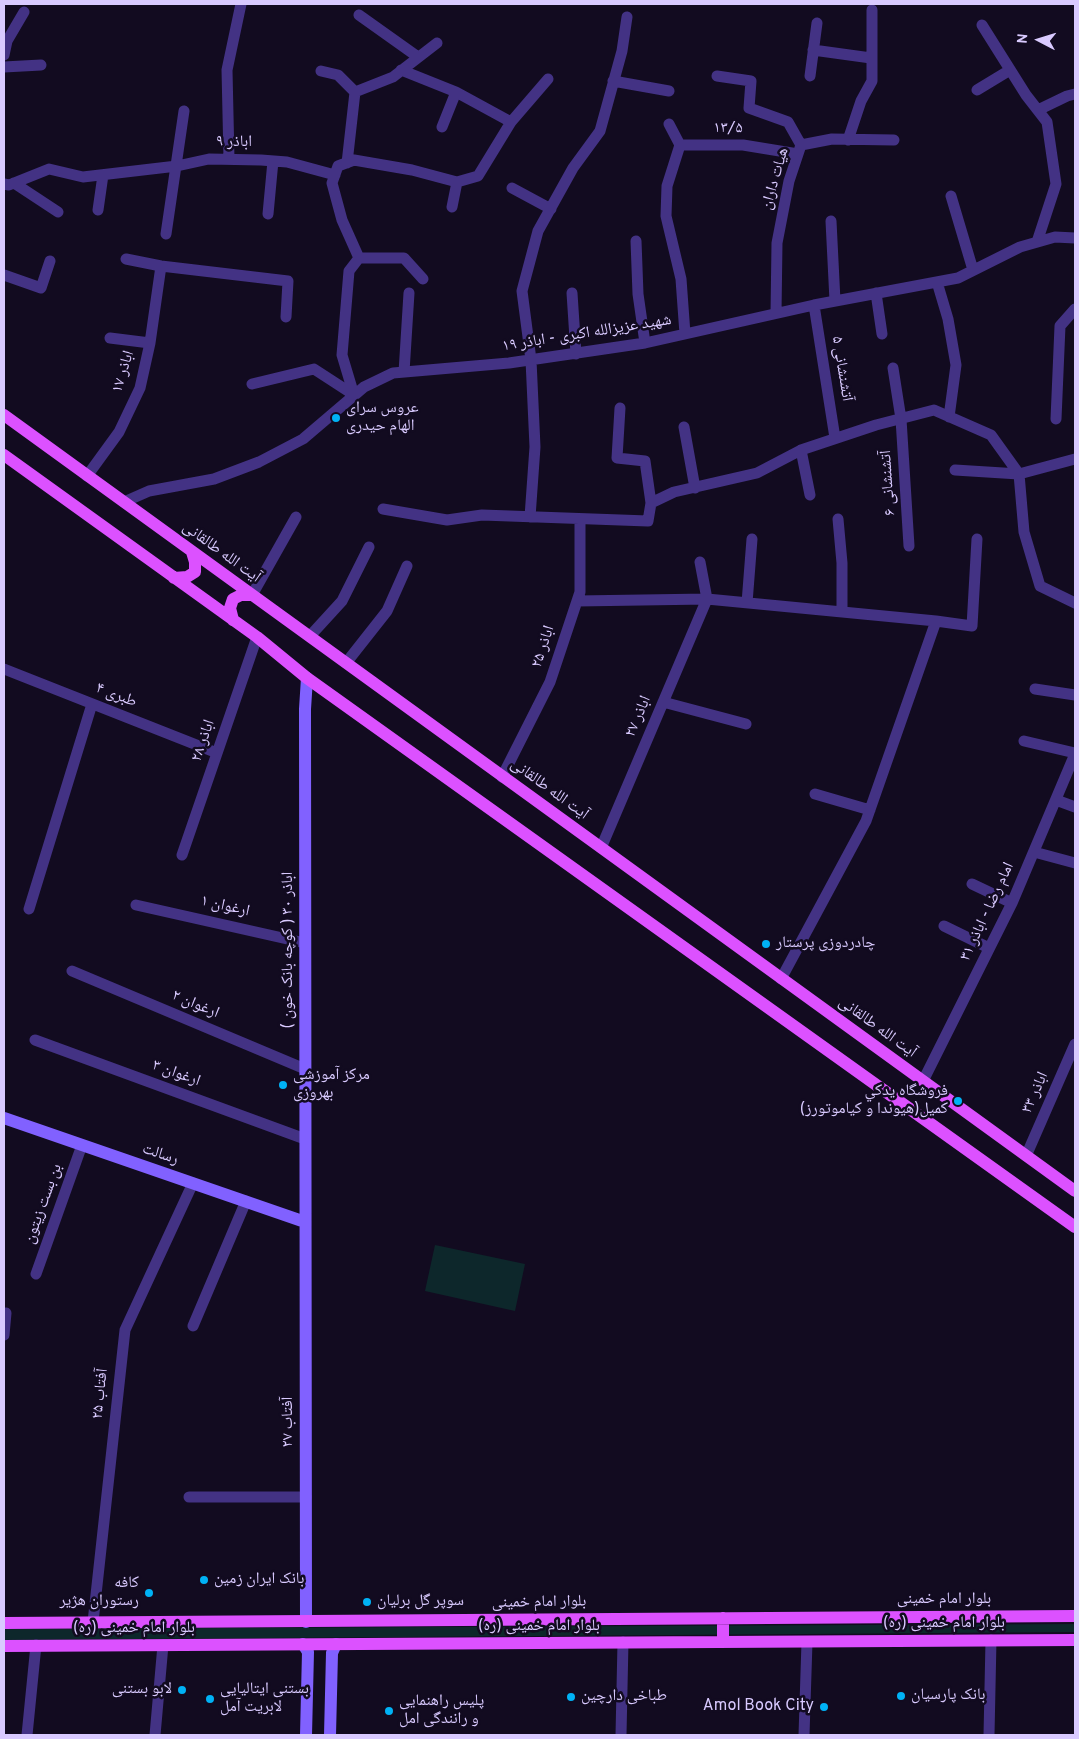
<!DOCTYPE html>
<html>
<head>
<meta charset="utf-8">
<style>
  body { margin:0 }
  #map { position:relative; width:1079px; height:1739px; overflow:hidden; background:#120b20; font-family:Overpass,sans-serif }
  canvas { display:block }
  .frame { position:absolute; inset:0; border:5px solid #d9caff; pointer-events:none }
  .north { position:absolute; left:1014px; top:15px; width:50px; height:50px; -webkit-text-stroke:4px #120b20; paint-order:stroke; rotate:275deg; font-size:14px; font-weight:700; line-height:20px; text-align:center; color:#d9caff }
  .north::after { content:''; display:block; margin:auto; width:18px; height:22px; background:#d9caff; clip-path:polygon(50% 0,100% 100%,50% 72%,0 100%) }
</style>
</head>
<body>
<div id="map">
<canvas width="1079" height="1739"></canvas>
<div class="frame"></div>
<div class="north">N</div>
</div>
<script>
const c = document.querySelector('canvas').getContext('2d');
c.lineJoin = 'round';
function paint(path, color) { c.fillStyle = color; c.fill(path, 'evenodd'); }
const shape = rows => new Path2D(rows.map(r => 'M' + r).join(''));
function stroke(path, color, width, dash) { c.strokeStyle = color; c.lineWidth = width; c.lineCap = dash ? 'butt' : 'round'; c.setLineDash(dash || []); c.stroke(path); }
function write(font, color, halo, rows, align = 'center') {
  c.font = font + ' Overpass,"Noto Naskh Arabic",sans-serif'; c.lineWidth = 5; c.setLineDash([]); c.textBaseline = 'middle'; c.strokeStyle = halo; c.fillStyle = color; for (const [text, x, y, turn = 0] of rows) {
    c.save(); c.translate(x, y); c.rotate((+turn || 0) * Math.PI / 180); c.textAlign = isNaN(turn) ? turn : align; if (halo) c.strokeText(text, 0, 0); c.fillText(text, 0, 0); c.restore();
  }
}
paint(shape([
  [435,1245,525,1264,515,1311,425,1291],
  [1075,1624,1075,1632,4,1640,4,1629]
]), '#0d272b');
stroke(shape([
  [359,15,418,57],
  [982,25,1026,95,1047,122,1056,184,1037,242],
  [813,50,871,58],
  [4,55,7,41,24,12],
  [4,67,41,65],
  [401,70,456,92,511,122],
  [321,71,338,75,355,92],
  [717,76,751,81,749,108,788,122,801,145],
  [810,76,817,23],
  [613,81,669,91],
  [977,90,1010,70],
  [1038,110,1067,96,1075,94],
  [669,124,680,145,743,145,798,154],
  [442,127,456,92],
  [848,140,861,101,872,81,872,10],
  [680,145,667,186,666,216,681,279,685,334],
  [229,159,227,70,241,4],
  [347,163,355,92,393,77,437,43],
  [14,183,58,212],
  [4,184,9,185,49,169,83,177,177,166,209,159,261,160,287,162,335,175],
  [512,188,551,209],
  [951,196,973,270],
  [452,207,457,182,478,176,511,122,548,79],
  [98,210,103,175],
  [268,214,273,161],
  [831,221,835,301],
  [166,234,184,111],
  [636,241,638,294,645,343],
  [359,258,342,220,332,183,338,166,354,160,412,170,457,182],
  [126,259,161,266,288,281,286,317],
  [4,275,41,288,50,261],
  [937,282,948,319,956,365,949,417],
  [572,293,576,354],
  [876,293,882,334],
  [814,305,835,438],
  [776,313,777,243,789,181,801,145,832,139,894,140],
  [110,338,150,343],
  [893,368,901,419,909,546],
  [404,372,409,293],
  [252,384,314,369,354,395],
  [354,395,342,355,349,271,359,258,404,258,423,279],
  [620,408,617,458,645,461,651,503],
  [1056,419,1060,326,1075,309],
  [684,427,695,488],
  [801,450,810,495],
  [955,470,1019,474,1075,459],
  [87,476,119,432,140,388,150,343,161,266],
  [124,502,149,491,214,479,259,462,303,439,364,387,393,373,509,363,645,343,814,305,958,278,1020,247,1055,237,1075,238],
  [383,509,447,520,482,515,648,521,651,503,674,492,757,473,801,450,876,425,934,410,991,435,1019,474,1024,532,1040,586,1075,603],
  [530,517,535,447,531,360,522,291,538,231,573,168,600,131,622,51,627,17],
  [838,519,842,563,842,612],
  [252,595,296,517],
  [577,601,707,599,936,621,972,626,977,539],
  [747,603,752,539],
  [310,636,342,601,369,547],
  [346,663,387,611,407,566],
  [4,669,217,753],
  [1035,689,1075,695],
  [663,702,746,724],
  [1024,741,1075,753],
  [502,777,550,682,580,592,580,519],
  [815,794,870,810],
  [1056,800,1075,807],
  [601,848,707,599,700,562],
  [1034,852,1075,863],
  [182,855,257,637],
  [972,884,1012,903],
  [136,905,305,943],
  [29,909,92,704],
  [944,926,989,948],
  [72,971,305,1069],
  [781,979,866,821,936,621],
  [35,1040,305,1139],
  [923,1081,1012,903,1075,754],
  [1026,1156,1075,1044],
  [36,1274,82,1145],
  [193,1326,246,1201],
  [4,1335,6,1313],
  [189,1497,306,1497],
  [93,1622,125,1330,193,1183],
  [27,1735,36,1645],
  [155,1735,163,1645],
  [621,1735,623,1642],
  [804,1735,807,1642],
  [989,1735,991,1640]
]), '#433284', 11);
stroke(shape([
  [4,1118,305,1222],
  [306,1622,305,709,307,678],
  [303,1644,308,1652,306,1735],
  [330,1735,332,1653,336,1644]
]), '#8161ff', 12);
stroke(shape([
  [4,415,1075,1191],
  [4,455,257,637,307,678,1075,1227],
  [174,578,187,577,195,572,195,562,192,552],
  [233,620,230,608,233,599,241,595,252,595],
  [723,1618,723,1642],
  [4,1623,1075,1616],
  [4,1646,1075,1640]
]), '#dc51ff', 12);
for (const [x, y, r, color] of [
  [336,418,5,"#00b2f5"],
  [766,944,5,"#00b2f5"],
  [283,1085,5,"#00b2f5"],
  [958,1101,5,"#00b2f5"],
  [204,1580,5,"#00b2f5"],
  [149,1593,5,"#00b2f5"],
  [367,1602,5,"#00b2f5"],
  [182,1690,5,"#00b2f5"],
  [901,1696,5,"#00b2f5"],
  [571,1697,5,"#00b2f5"],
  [210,1699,5,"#00b2f5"],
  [824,1707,5,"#00b2f5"],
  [389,1711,5,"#00b2f5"]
]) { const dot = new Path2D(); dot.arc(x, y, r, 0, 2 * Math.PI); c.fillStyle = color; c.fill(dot); stroke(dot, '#120b20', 2); }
write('16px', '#d9caff', '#120b20', [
  ["۱۳/۵",728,129,1],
  ["اباذر ۹",234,143],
  ["هیات داران",776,179,-74],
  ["شهید عزیزالله اکبری - اباذر ۱۹",587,334,-9],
  ["آتشنشانی ۵",841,369,81],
  ["اباذر ۱۷",124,372,-73],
  ["آتشنشانی ۶",889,483,-94],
  ["آیت الله طالقانی",221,553,36],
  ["اباذر ۲۵",544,647,-72],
  ["طبری ۴",116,696,21],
  ["اباذر ۲۷",639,717,-67],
  ["اباذر ۲۸",204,741,-71],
  ["آیت الله طالقانی",549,790,36],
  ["ارغوان ۱",225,907,13],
  ["امام رضا - اباذر ۳۱",988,912,-65],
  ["اباذر ۳۰ ( کوچه بانک خون )",289,950,-90],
  ["ارغوان ۲",195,1005,23],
  ["آیت الله طالقانی",877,1028,36],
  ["ارغوان ۳",176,1074,20],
  ["اباذر ۳۳",1036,1093,-66],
  ["رسالت",160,1155,19],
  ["بن بست زیتون",44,1204,-70],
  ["آفتاب ۲۵",101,1394,-84],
  ["آفتاب ۲۷",289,1422,-90],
  ["بلوار امام خمینی",944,1600],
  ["بلوار امام خمینی",539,1603,-1],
  ["بلوار امام خمینی (ره)",944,1624],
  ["بلوار امام خمینی (ره)",539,1627],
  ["بلوار امام خمینی (ره)",134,1629]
]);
write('16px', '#d9caff', '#120b20', [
  ["عروس سرای",346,409],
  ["الهام حیدری",346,427],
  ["چادردوزی پرستار",776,944],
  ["مرکز آموزشی",293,1076],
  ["بهروزی",293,1094],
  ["فروشگاه يدكي",948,1092,"right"],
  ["كميل(هیوندا و کیاموتورز)",948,1110,"right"],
  ["بانک ایران زمین",214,1580],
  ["کافه",139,1584,"right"],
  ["رستوران هژیر",139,1602,"right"],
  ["سوپر گل برلیان",377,1602],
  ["لابو بستنی",172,1690,"right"],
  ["بستنی ایتالیایی",220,1690],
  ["لابریت آمل",220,1708],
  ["بانک پارسیان",911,1696],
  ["طباخی دارچین",581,1697],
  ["پلیس راهنمایی",399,1702],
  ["و رانندگی امل",399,1720],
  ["Amol Book City",814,1707,"right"]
], 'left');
</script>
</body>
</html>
